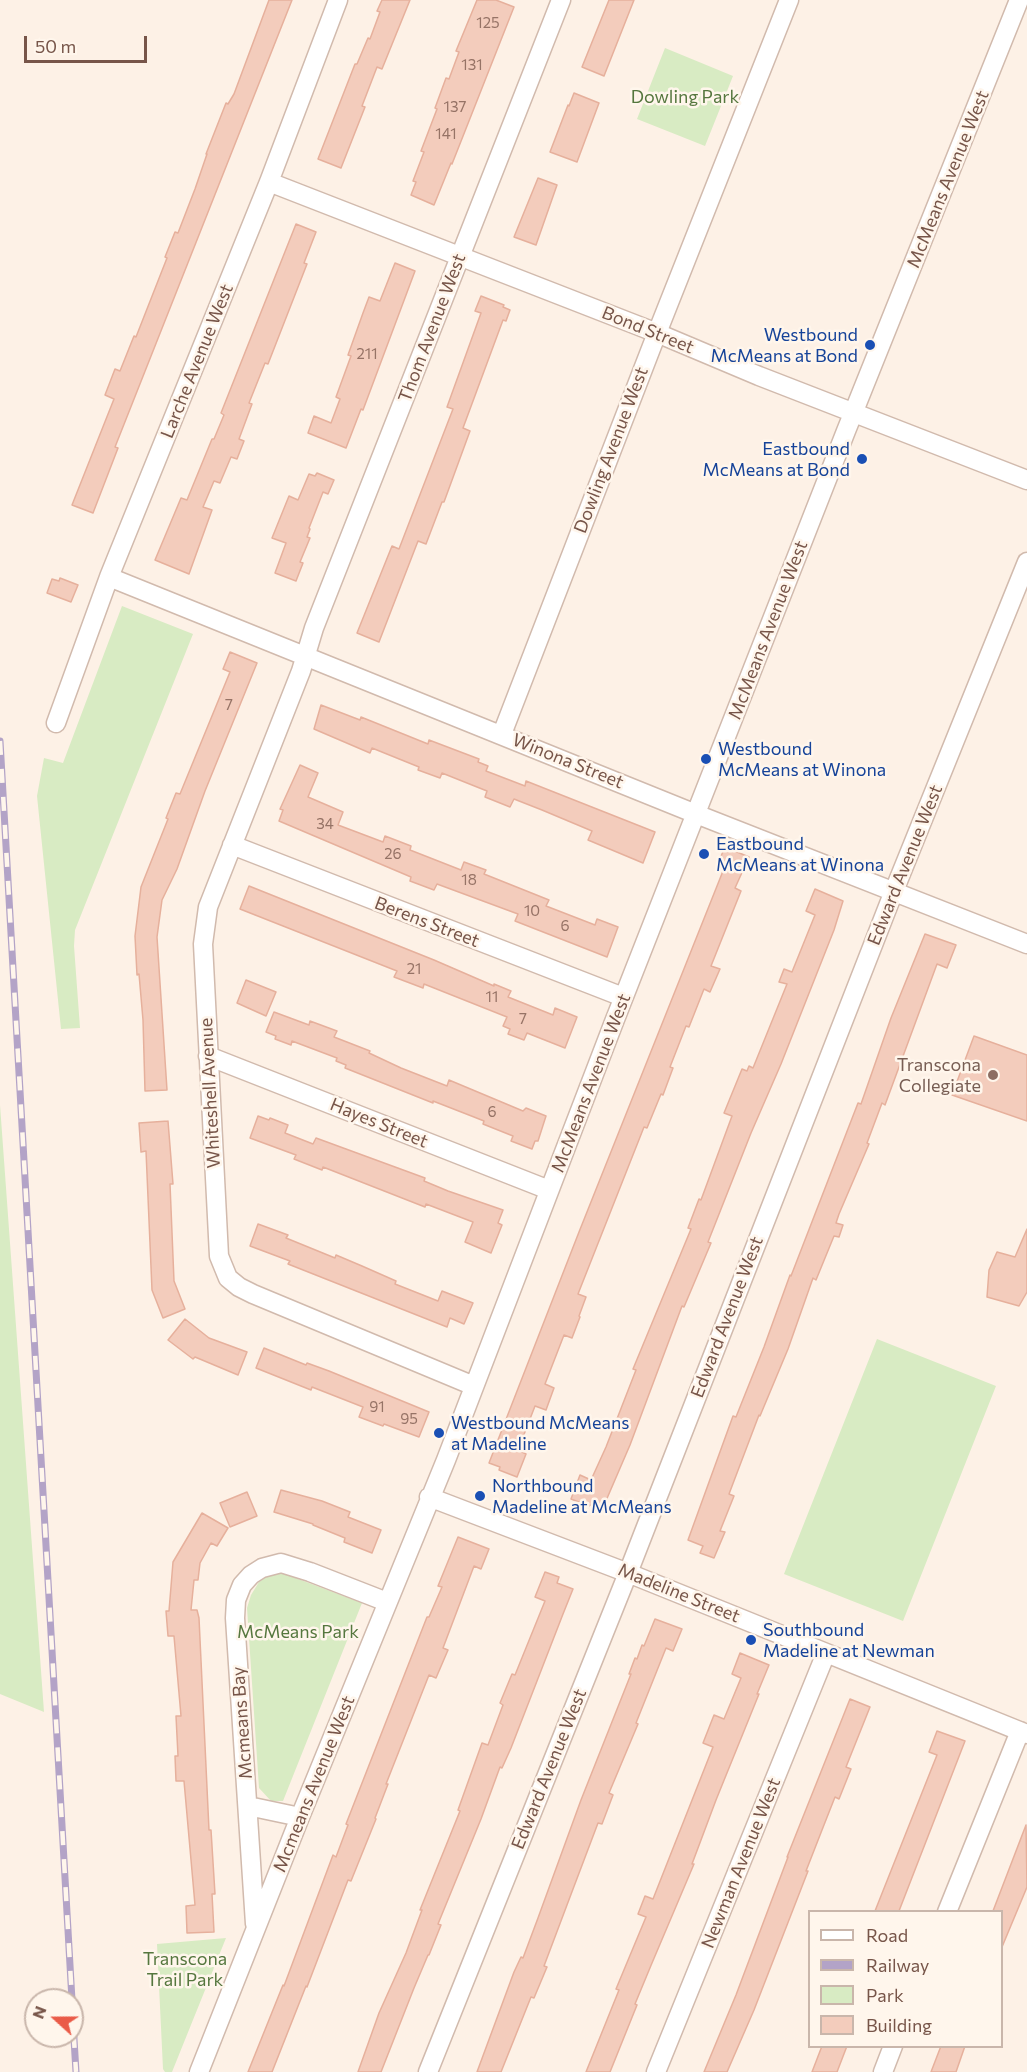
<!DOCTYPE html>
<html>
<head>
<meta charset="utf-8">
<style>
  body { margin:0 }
  #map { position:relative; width:1027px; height:2072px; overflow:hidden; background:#fdf1e6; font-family:Commissioner,sans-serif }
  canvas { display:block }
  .legend { position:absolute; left:808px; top:1910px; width:195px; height:138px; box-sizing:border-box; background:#fff6ec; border:2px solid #c9b6ab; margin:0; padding:8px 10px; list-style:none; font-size:18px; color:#775549 }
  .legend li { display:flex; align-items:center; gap:12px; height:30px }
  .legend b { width:30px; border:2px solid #c9b6ab }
  .north { position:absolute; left:24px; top:1988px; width:60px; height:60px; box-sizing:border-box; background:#fff6ec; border:2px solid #c9b6ab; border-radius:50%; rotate:291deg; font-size:16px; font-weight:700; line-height:24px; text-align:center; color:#775549 }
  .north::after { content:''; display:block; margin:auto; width:21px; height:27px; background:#ea5b48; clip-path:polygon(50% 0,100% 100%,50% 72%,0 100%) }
  .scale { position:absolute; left:24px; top:36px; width:123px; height:27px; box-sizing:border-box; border:3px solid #775549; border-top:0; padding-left:8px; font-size:18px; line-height:21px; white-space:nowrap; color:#775549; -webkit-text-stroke:4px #fff6ec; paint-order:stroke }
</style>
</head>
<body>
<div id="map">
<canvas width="1027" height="2072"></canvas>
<ul class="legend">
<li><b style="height:8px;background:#fff"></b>Road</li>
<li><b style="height:8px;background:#b3a3c7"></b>Railway</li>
<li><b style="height:16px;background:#d8ebc3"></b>Park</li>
<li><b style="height:16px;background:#f3ccbc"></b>Building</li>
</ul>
<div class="north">N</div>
<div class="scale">50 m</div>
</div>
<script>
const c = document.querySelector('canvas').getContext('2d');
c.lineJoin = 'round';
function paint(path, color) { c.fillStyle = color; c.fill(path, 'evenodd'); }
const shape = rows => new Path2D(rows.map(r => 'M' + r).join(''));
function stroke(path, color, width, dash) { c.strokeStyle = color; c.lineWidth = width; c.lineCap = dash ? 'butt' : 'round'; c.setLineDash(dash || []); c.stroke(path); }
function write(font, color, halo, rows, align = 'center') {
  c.font = font + ' Commissioner,sans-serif'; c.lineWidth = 5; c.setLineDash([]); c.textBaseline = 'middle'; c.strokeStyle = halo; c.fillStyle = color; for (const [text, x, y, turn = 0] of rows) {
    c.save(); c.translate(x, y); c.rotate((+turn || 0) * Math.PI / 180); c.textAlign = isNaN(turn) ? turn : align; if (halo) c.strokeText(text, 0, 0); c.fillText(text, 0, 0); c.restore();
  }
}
paint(shape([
  [665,48,733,76,705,146,637,119],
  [122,606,193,634,75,930,74,946,80,1028,61,1029,37,796,44,758,63,763],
  [0,1105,44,1712,0,1694],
  [877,1339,996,1386,903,1621,784,1574],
  [271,1574,285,1574,362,1603,283,1801,271,1801,259,1788,247,1608,251,1595,259,1582],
  [226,1938,172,2072,165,2072,163,2069,157,1944]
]), '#d8ebc3');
const building = shape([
  [269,0,292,0,115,447,118,448,93,513,72,505,114,399,105,395,115,369,120,371,134,336,136,337,167,258,165,257,175,232,178,233,195,189,207,154,206,154,226,103,228,104,234,94,269,0],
  [382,0,410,0,382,69,377,67,362,106,365,107,341,168,318,159,355,64,357,64,368,38,370,39,380,12,377,11,382,0],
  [477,0,496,0,514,7,452,164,451,163,434,205,411,195,416,182,413,181,424,152,421,151,437,109,435,108,446,78,449,79,459,52,456,51,477,0],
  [609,0,634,0,604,76,582,67,609,0],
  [574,93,599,103,577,162,550,152,568,105,569,106,574,93],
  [538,178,557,185,536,245,514,237,538,178],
  [296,224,316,232,304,263,307,264,268,364,265,363,249,403,252,404,239,439,244,441,237,459,231,457,220,483,214,481,203,507,212,510,189,574,155,560,181,498,187,500,212,439,214,439,224,415,221,413,296,224],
  [395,263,415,271,363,410,361,409,346,448,308,433,314,416,331,423,340,399,336,397,351,356,348,355,363,313,369,297,380,301,395,263],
  [481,296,504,305,503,307,510,310,506,321,503,320,463,428,470,431,444,502,442,502,426,544,418,541,379,642,357,633,392,546,399,549,453,409,447,407,481,313,475,311,481,296],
  [317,473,334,480,328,494,323,492,309,528,310,529,307,537,310,538,300,562,303,563,296,581,275,573,286,543,272,538,289,496,298,500,309,474,315,476,317,473],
  [60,578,78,585,71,602,47,593,52,579,59,581,60,578],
  [230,652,257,663,205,791,177,869,162,900,157,937,167,1090,145,1091,143,1020,139,974,137,975,135,936,141,887,168,819,166,818,176,793,180,794,230,672,223,669,230,652],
  [321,705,360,720,361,717,428,744,429,740,479,759,478,762,488,766,486,771,525,786,526,781,655,832,643,863,588,840,592,831,542,810,514,799,510,807,485,797,487,791,442,773,440,778,418,770,419,767,372,748,370,753,314,729,321,705],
  [300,765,318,773,308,797,343,812,338,825,383,842,385,836,411,846,410,850,461,870,464,862,486,870,484,874,549,900,546,906,595,925,597,919,618,927,607,957,515,921,518,914,437,884,434,890,410,881,411,877,279,821,283,810,280,809,300,765],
  [725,847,749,857,735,888,741,891,711,966,720,969,710,992,704,989,689,1027,686,1026,670,1067,673,1068,663,1095,661,1094,647,1128,644,1127,578,1294,586,1297,579,1316,580,1317,572,1338,564,1335,545,1384,554,1388,546,1410,535,1406,518,1450,526,1454,517,1477,499,1470,500,1467,489,1463,579,1232,725,866,718,863,725,847],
  [249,886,434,960,494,986,494,984,511,991,508,997,553,1015,555,1008,577,1017,565,1048,527,1033,524,1040,508,1034,510,1029,503,1026,507,1017,424,984,423,988,394,977,397,971,240,909,249,886],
  [815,889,843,901,834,930,781,1064,751,1133,708,1242,711,1243,684,1307,682,1306,630,1445,602,1510,590,1505,589,1506,571,1499,580,1475,591,1480,606,1447,636,1370,633,1369,691,1229,688,1228,699,1199,701,1200,732,1116,724,1113,742,1069,747,1071,749,1066,753,1068,787,984,779,982,784,969,792,972,815,915,806,911,815,889],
  [925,934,956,945,947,968,937,964,885,1105,882,1103,867,1143,869,1144,839,1214,836,1223,843,1225,839,1237,834,1236,816,1280,813,1278,788,1349,760,1416,759,1415,729,1494,734,1496,720,1531,725,1532,714,1558,700,1553,703,1546,688,1540,733,1416,736,1417,764,1347,790,1275,791,1276,858,1103,861,1104,891,1018,925,934],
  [246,980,276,992,266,1016,237,1003,246,980],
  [274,1012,309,1025,310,1021,337,1031,334,1037,370,1051,369,1053,401,1068,447,1086,449,1080,523,1111,526,1108,546,1116,538,1141,535,1141,532,1149,511,1141,513,1136,483,1124,484,1121,474,1117,433,1101,433,1103,345,1068,346,1065,336,1061,337,1058,292,1041,291,1045,275,1039,276,1036,266,1032,274,1012],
  [974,1036,1027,1055,1027,1121,952,1095,974,1036],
  [258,1116,269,1120,270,1118,288,1125,285,1133,313,1144,316,1138,425,1178,424,1181,448,1191,503,1210,498,1223,502,1225,491,1253,465,1242,473,1222,426,1204,425,1207,323,1167,322,1170,294,1159,296,1155,250,1138,258,1116],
  [168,1121,173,1184,170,1184,174,1281,185,1309,163,1318,152,1290,146,1151,141,1152,139,1123,168,1121],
  [258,1224,288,1235,286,1238,335,1258,336,1255,362,1266,396,1281,395,1284,438,1301,442,1291,473,1303,464,1324,450,1318,447,1327,288,1264,290,1261,250,1246,258,1224],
  [1027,1229,1027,1292,1019,1306,987,1297,989,1270,997,1252,1015,1257,1027,1229],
  [185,1319,209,1338,247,1352,238,1375,195,1357,193,1359,168,1340,185,1319],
  [264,1348,306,1365,307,1363,329,1371,429,1412,419,1437,384,1424,383,1426,359,1417,363,1407,312,1387,311,1390,256,1368,264,1348],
  [281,1490,322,1501,350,1512,348,1517,381,1530,372,1553,344,1542,345,1538,313,1525,313,1524,274,1512,281,1490],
  [247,1492,257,1516,230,1527,220,1503,247,1492],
  [202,1513,228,1528,217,1546,211,1543,200,1563,198,1580,194,1580,191,1610,197,1610,199,1618,209,1830,211,1830,215,1894,212,1894,214,1932,187,1933,186,1906,195,1905,184,1781,176,1781,175,1756,178,1756,176,1716,181,1716,174,1636,168,1636,166,1611,169,1611,173,1562,202,1513],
  [458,1537,489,1549,481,1569,474,1566,443,1648,448,1650,436,1678,429,1675,386,1784,388,1784,375,1818,376,1819,351,1881,348,1880,307,1987,306,1986,272,2072,248,2072,283,1985,284,1986,333,1855,336,1857,348,1825,346,1824,427,1617,429,1617,442,1587,438,1586,458,1537],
  [545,1572,559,1577,557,1583,573,1589,563,1614,511,1748,502,1768,500,1767,481,1819,438,1924,441,1925,429,1955,428,1955,414,1988,381,2072,358,2072,379,2013,406,1953,422,1910,420,1910,460,1811,458,1810,482,1743,488,1745,503,1705,500,1703,512,1674,515,1675,545,1601,535,1597,545,1572],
  [655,1619,682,1629,673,1651,666,1648,636,1723,638,1724,609,1793,613,1795,602,1824,598,1823,570,1897,544,1966,547,1967,534,1998,531,1997,501,2072,477,2072,514,1972,521,1957,523,1958,538,1918,581,1800,631,1674,629,1674,635,1658,637,1659,642,1645,644,1646,655,1619],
  [740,1653,769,1665,757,1694,759,1694,716,1800,692,1864,694,1864,652,1963,635,2004,637,2005,610,2072,586,2072,619,1990,616,1989,646,1917,638,1914,645,1896,653,1899,713,1747,703,1743,714,1715,724,1719,741,1678,732,1674,740,1653],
  [850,1699,870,1707,846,1767,851,1769,839,1799,835,1797,822,1830,806,1871,808,1871,754,2010,727,2072,704,2072,736,1995,788,1857,787,1857,850,1699],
  [937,1731,965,1741,899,1911,875,1911,937,1755,929,1752,937,1731],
  [1026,1825,1027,1887,1002,1947,1002,1911,993,1911,1026,1825],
  [822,2046,847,2046,837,2072,812,2072,822,2046],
  [941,2046,965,2046,956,2072,931,2072,941,2046]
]);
paint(building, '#f3ccbc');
stroke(building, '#e6b09c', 1.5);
const minor = shape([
  [269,182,657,333,759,376,1027,480],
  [109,577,696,814,1027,944],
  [56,723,109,577,269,182,338,0],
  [502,734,657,333,789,0],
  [232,845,623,997],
  [208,1056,549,1190],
  [474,1386,253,1294,239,1287,228,1278,219,1256,203,944,208,907,301,671,314,628,561,0],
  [429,1497,628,1573,1027,1734],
  [248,1806,300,1817],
  [947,1912,1020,1731],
  [255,1924,235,1618,236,1600,242,1585,251,1575,262,1568,281,1563,310,1572,387,1602],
  [199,2072,300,1817,446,1460,614,1022,846,431,1019,0],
  [428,2072,628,1573,894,891,1027,562],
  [656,2072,826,1653],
  [883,2072,893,2046]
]);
stroke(minor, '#d1baad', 21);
stroke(minor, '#fff', 18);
const rail = shape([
  [0,741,72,2000],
  [72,2006,76,2072]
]);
stroke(rail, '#b3a3c7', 7);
stroke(rail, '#fff6ec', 4.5, [14]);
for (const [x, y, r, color] of [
  [870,345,6,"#1a4fb4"],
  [862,459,6,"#1a4fb4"],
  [706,759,6,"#1a4fb4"],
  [704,854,6,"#1a4fb4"],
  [993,1075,6,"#8d6e63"],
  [439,1433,6,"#1a4fb4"],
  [480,1496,6,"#1a4fb4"],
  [751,1640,6,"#1a4fb4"]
]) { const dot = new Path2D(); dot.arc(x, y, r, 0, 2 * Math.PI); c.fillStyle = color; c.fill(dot); stroke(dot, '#fff6ec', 2); }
write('15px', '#967366', null, [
  ["125",488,23],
  ["131",472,65],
  ["137",455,107],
  ["141",446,134],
  ["211",367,354],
  ["7",229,705],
  ["34",325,824],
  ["26",393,854],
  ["18",469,880],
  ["10",532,911],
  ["6",565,926],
  ["21",414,969],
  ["11",492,997],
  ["7",523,1019],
  ["6",492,1112],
  ["91",377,1407],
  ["95",409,1419]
]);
write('18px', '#55773e', '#fff6ec', [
  ["Dowling Park",685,97],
  ["McMeans Park",298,1632],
  ["Transcona",185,1959],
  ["Trail Park",185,1980]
]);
write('18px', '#775549', '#fff6ec', [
  ["McMeans Avenue West",948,179,-68],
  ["Thom Avenue West",432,328,-69],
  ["Bond Street",648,330,22],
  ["Larche Avenue West",197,361,-68],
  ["Dowling Avenue West",611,450,-69],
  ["McMeans Avenue West",768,630,-69],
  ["Winona Street",568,761,22],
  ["Edward Avenue West",905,865,-68],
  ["Berens Street",427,922,21],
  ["McMeans Avenue West",591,1083,-69],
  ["Whiteshell Avenue",210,1093,-93],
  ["Hayes Street",379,1123,22],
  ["Edward Avenue West",727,1317,-69],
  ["Madeline Street",679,1593,22],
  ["Mcmeans Bay",242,1723,-94],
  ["Edward Avenue West",549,1769,-68],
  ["Mcmeans Avenue West",314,1784,-68],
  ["Newman Avenue West",741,1863,-68]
]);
write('18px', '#164399', '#fff6ec', [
  ["Westbound",858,335,"right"],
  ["McMeans at Bond",858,356,"right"],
  ["Eastbound",850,449,"right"],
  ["McMeans at Bond",850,470,"right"],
  ["Westbound",718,749],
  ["McMeans at Winona",718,770],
  ["Eastbound",716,844],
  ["McMeans at Winona",716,865],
  ["Westbound McMeans",451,1423],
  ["at Madeline",451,1444],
  ["Northbound",492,1486],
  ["Madeline at McMeans",492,1507],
  ["Southbound",763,1630],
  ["Madeline at Newman",763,1651]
], 'left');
write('18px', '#785e54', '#fff6ec', [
  ["Transcona",981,1065],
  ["Collegiate",981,1086]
], 'right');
</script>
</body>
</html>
